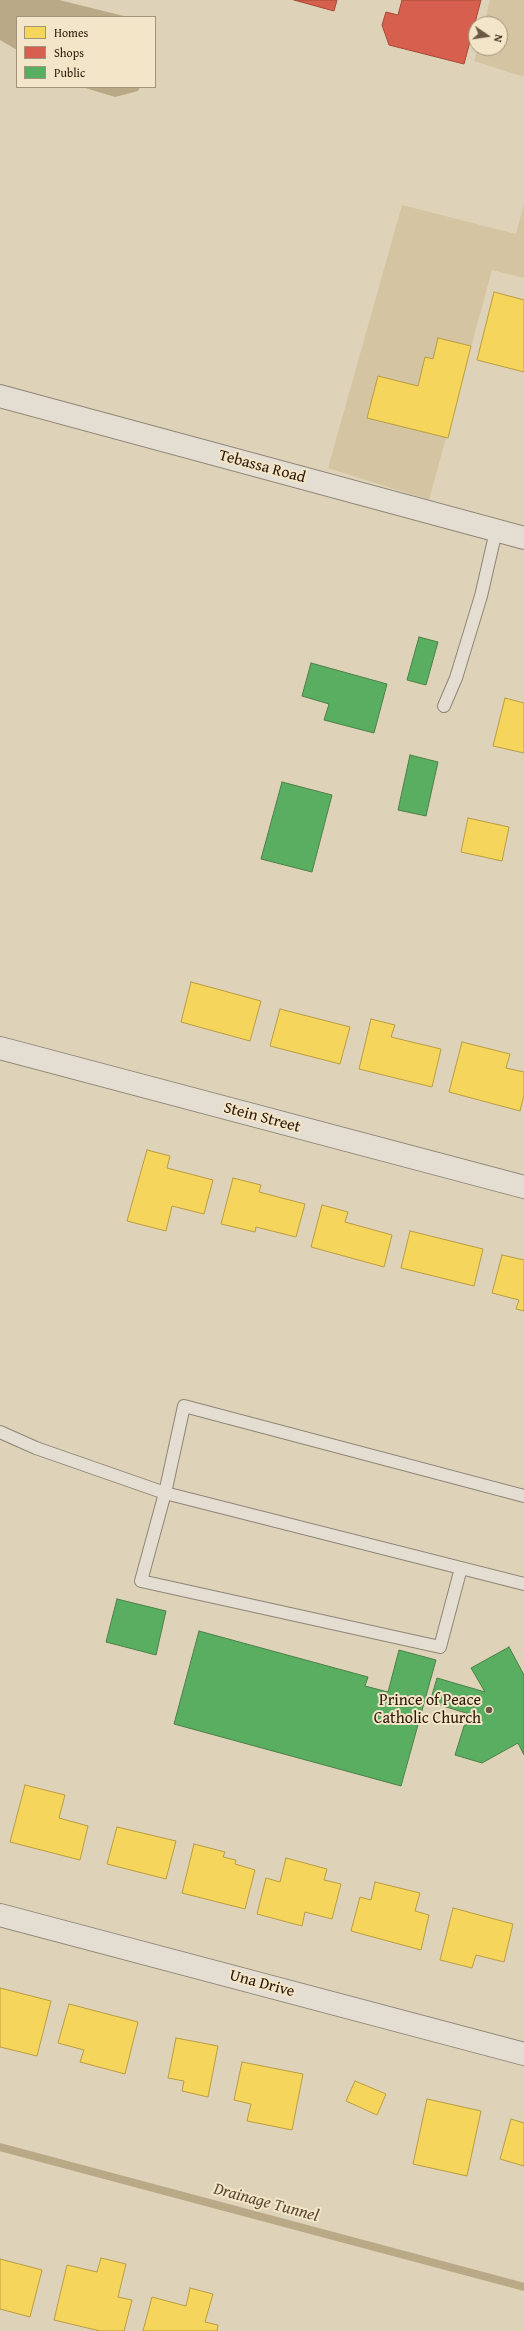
<!DOCTYPE html>
<html>
<head>
<meta charset="utf-8">
<style>
  body { margin:0 }
  #map { position:relative; width:524px; height:2331px; overflow:hidden; background:#ded3b9; font-family:"Gentium Book Plus",serif }
  canvas { display:block }
  .legend { position:absolute; left:16px; top:16px; width:140px; height:72px; box-sizing:border-box; background:#f3e6c8; border:1px solid #a3937a; margin:0; padding:5px 7px; list-style:none; font-size:12px; color:#2b1606 }
  .legend li { display:flex; align-items:center; gap:8px; height:20px }
  .legend b { width:20px; border:1px solid #a3937a }
  .north { position:absolute; left:468px; top:16px; width:40px; height:40px; box-sizing:border-box; background:#f3e6c8; border:1px solid #a3937a; border-radius:50%; rotate:103deg; font-size:11px; font-weight:700; line-height:16px; text-align:center; color:#2b1606 }
  .north::after { content:''; display:block; margin:auto; width:14px; height:18px; background:#6a5845; clip-path:polygon(50% 0,100% 100%,50% 72%,0 100%) }
</style>
</head>
<body>
<div id="map">
<canvas width="524" height="2331"></canvas>
<ul class="legend">
<li><b style="height:11px;background:#f6d55c"></b>Homes</li>
<li><b style="height:11px;background:#d6604d"></b>Shops</li>
<li><b style="height:11px;background:#5aae61"></b>Public</li>
</ul>
<div class="north">N</div>
</div>
<script>
const c = document.querySelector('canvas').getContext('2d');
c.lineJoin = 'round';
function paint(path, color) { c.fillStyle = color; c.fill(path, 'evenodd'); }
const shape = rows => new Path2D(rows.map(r => 'M' + r).join(''));
function stroke(path, color, width, dash) { c.strokeStyle = color; c.lineWidth = width; c.lineCap = dash ? 'butt' : 'round'; c.setLineDash(dash || []); c.stroke(path); }
function write(font, color, halo, rows, align = 'center') {
  c.font = font + ' "Gentium Book Plus",serif'; c.lineWidth = 4; c.setLineDash([]); c.textBaseline = 'middle'; c.strokeStyle = halo; c.fillStyle = color; for (const [text, x, y, turn = 0] of rows) {
    c.save(); c.translate(x, y); c.rotate((+turn || 0) * Math.PI / 180); c.textAlign = isNaN(turn) ? turn : align; if (halo) c.strokeText(text, 0, 0); c.fillText(text, 0, 0); c.restore();
  }
}
paint(shape([
  [490,0,524,0,524,77,474,61,478,48,500,48,500,24,484,24],
  [524,204,524,278,492,270,429,500,328,468,402,205,516,234]
]), '#d4c4a1');
paint(shape([
  [0,0,59,0,128,17,17,17,17,50,0,40],
  [82,87,140,87,138,91,115,97]
]), '#baa987');
const homes = shape([
  [494,292,524,300,524,372,477,360,494,292],
  [438,338,471,346,448,438,367,418,378,376,418,386,425,357,433,359,438,338],
  [505,698,524,703,524,753,493,746,505,698],
  [468,818,509,827,502,861,461,852,468,818],
  [191,982,261,1001,250,1041,181,1022,191,982],
  [280,1009,350,1027,340,1064,270,1046,280,1009],
  [371,1019,395,1025,391,1037,441,1049,432,1087,359,1069,371,1019],
  [462,1042,510,1054,506,1068,524,1072,524,1095,520,1111,449,1092,462,1042],
  [147,1150,170,1156,167,1168,213,1180,204,1214,172,1206,166,1231,127,1221,147,1150],
  [233,1178,261,1185,259,1192,305,1204,296,1237,256,1227,255,1232,221,1224,233,1178],
  [322,1205,348,1212,345,1222,392,1235,384,1267,311,1247,322,1205],
  [410,1231,483,1249,474,1286,401,1268,410,1231],
  [502,1255,524,1260,524,1311,516,1309,519,1300,492,1293,502,1255],
  [25,1785,65,1795,59,1818,88,1826,80,1860,10,1842,25,1785],
  [117,1827,176,1841,166,1879,107,1864,117,1827],
  [194,1844,225,1852,223,1857,236,1860,235,1864,255,1870,245,1909,182,1893,194,1844],
  [286,1858,327,1869,324,1880,341,1884,332,1919,305,1912,302,1926,257,1914,266,1878,280,1882,286,1858],
  [375,1882,420,1893,415,1911,429,1915,421,1950,351,1931,360,1897,371,1900,375,1882],
  [453,1908,513,1924,504,1962,476,1955,472,1968,440,1960,453,1908],
  [0,1988,51,2001,37,2056,0,2047,0,1988],
  [69,2004,138,2022,125,2074,80,2062,84,2050,58,2043,69,2004],
  [176,2038,218,2046,208,2097,182,2091,184,2081,168,2078,176,2038],
  [242,2062,303,2074,292,2130,247,2121,251,2104,234,2100,242,2062],
  [355,2081,386,2094,377,2115,346,2101,355,2081],
  [427,2099,481,2111,467,2176,413,2164,427,2099],
  [511,2119,524,2123,524,2166,500,2159,511,2119],
  [101,2258,126,2264,118,2297,132,2300,124,2331,100,2331,54,2320,67,2265,97,2272,101,2258],
  [0,2259,42,2270,30,2317,0,2309,0,2259],
  [190,2288,213,2294,205,2322,218,2325,217,2331,143,2331,152,2297,186,2306,190,2288]
]);
paint(homes, '#f6d55c');
stroke(homes, '#b99c42', 1);
const shops = shape([
  [294,0,337,0,334,11,294,0],
  [402,0,481,0,464,64,389,45,382,25,386,12,398,15,402,0]
]);
paint(shops, '#d6604d');
stroke(shops, '#a34a38', 1);
const public = shape([
  [419,637,438,642,426,685,407,680,419,637],
  [311,663,387,684,374,733,324,720,329,704,302,696,311,663],
  [410,755,438,762,426,816,398,810,410,755],
  [282,782,332,795,312,872,261,859,282,782],
  [117,1599,166,1611,156,1655,106,1642,117,1599],
  [199,1631,368,1677,365,1686,388,1692,399,1650,436,1660,401,1786,174,1724,199,1631],
  [509,1647,524,1675,524,1755,518,1743,482,1763,455,1755,464,1726,479,1717,430,1702,437,1678,485,1692,471,1668,509,1647]
]);
paint(public, '#5aae61');
stroke(public, '#4c8046', 1);
stroke(shape([
  [0,2147,524,2287]
]), '#baa987', 8);
const lane = shape([
  [444,706,456,678,481,596,496,531],
  [0,1432,36,1448,165,1493,524,1584],
  [461,1568,440,1647,141,1581,165,1493,184,1406,524,1496]
]);
const street = shape([
  [0,396,524,538],
  [0,1048,524,1187],
  [0,1915,524,2054]
]);
stroke(lane, '#8e8575', 14);
stroke(street, '#8e8575', 24);
stroke(lane, '#e4ded2', 12);
stroke(street, '#e4ded2', 22);
for (const [x, y, r, color] of [
  [489,1710,4,"#6a5845"]
]) { const dot = new Path2D(); dot.arc(x, y, r, 0, 2 * Math.PI); c.fillStyle = color; c.fill(dot); stroke(dot, '#f3e6c8', 1.5); }
write('16px', '#2b1606', '#f3e6c8', [
  ["Tebassa Road",262,467,15],
  ["Stein Street",262,1118,15],
  ["Una Drive",262,1984,15]
]);
write('16px', '#2b1606', '#f3e6c8', [
  ["Prince of Peace",481,1701],
  ["Catholic Church",481,1719]
], 'right');
write('italic 17px', '#5e4a31', '#f3e6c8', [
  ["Drainage Tunnel",266,2203,15]
]);
</script>
</body>
</html>
